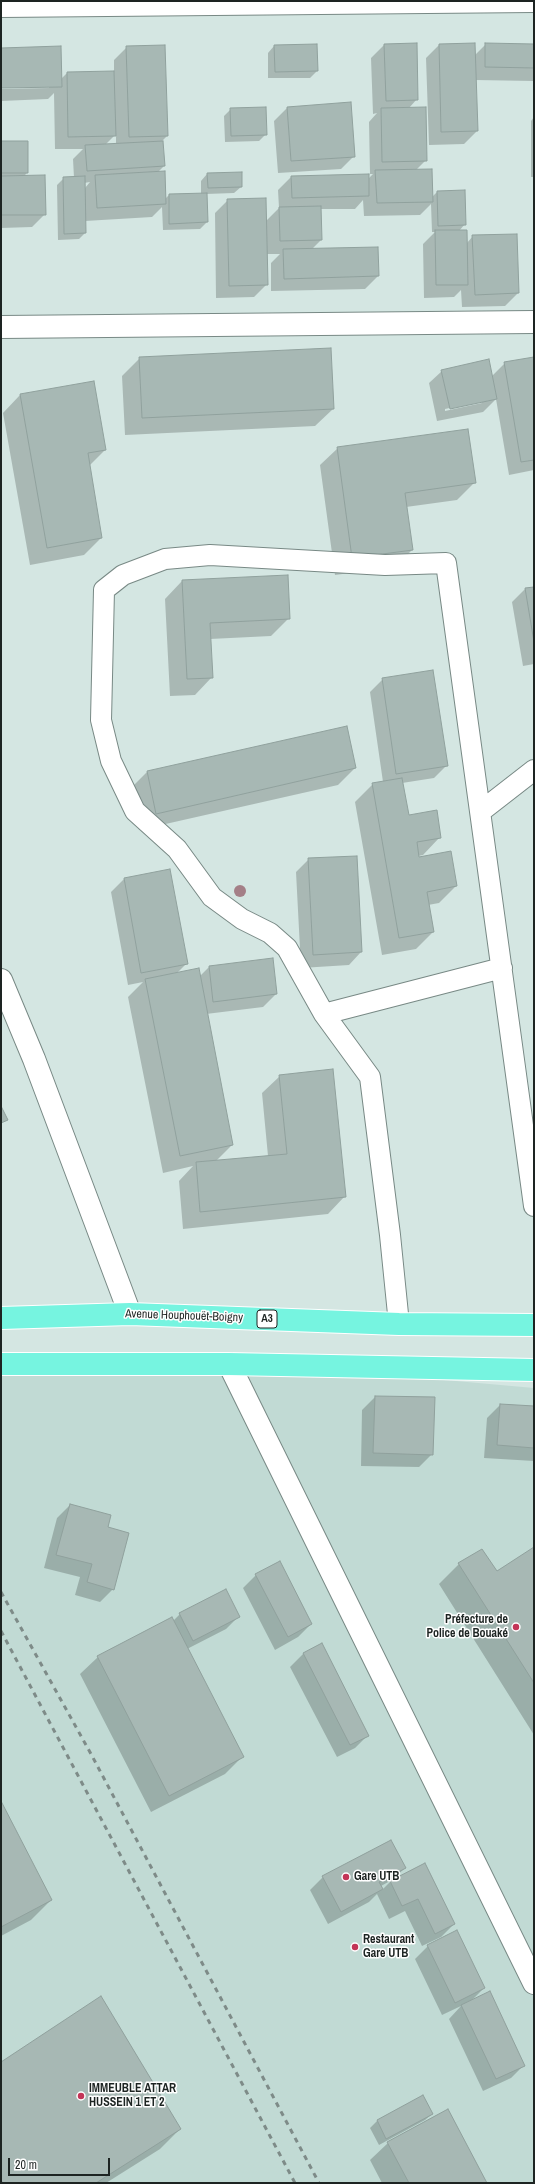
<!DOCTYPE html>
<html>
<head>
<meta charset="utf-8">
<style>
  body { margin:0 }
  #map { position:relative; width:535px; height:2184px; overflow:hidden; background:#d4e6e2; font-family:"Archivo Narrow",sans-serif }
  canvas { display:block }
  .frame { position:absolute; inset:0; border:2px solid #1d2422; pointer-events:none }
  .scale { position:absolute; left:8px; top:2158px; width:102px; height:18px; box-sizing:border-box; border:2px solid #1d2422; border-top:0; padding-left:5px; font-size:12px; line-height:14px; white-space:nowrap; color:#1d2422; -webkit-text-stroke:3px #fff; paint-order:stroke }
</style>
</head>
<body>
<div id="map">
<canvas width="535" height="2184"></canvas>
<div class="frame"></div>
<div class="scale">20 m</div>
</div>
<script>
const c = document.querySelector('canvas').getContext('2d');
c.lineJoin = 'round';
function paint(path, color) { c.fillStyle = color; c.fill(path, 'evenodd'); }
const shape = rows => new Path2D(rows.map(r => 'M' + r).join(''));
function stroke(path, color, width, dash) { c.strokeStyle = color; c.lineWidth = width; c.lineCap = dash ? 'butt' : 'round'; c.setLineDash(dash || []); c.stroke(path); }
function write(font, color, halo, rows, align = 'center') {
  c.font = font + ' "Archivo Narrow",sans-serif'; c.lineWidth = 3; c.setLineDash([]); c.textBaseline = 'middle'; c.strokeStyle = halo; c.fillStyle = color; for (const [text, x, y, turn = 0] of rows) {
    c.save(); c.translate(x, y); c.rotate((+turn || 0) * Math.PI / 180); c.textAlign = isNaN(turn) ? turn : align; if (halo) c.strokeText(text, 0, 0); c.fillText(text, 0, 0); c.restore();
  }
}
paint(shape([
  [1,1365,344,1371,534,1388,534,2183,1,2183]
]), '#c1dad4');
paint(shape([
  [474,44,475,55,486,44,534,45,534,81,475,80,477,131,464,144,429,145,426,58,439,45],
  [384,45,417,99,409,108,426,160,416,170,432,197,437,192,465,224,459,231,467,243,473,236,518,293,505,306,462,307,461,290,454,297,424,298,423,244,435,232,432,232,431,204,420,215,364,216,363,200,355,209,320,209,321,240,311,250,378,276,365,289,271,291,271,263,280,254,267,254,267,284,254,297,216,298,215,213,228,200,266,221,279,208,278,190,291,177,368,179,373,174,370,174,369,122,377,113,373,114,371,58],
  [274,46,317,71,310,78,268,78,268,53],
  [127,47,167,136,162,141,164,166,157,173,165,199,169,195,201,194,201,181,207,174,241,187,234,193,206,194,207,222,200,229,163,230,162,207,152,217,85,221,85,233,79,239,58,240,57,185,64,178,74,178,73,159,83,149,55,149,54,93,48,99,1,101,1,89,49,88,49,86,1,87,1,49,60,80,67,73,114,72,114,60],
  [116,134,116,145,105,145],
  [90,182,85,188,84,183],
  [287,108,354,156,341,169,278,173,274,121],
  [231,109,266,134,259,141,225,142,224,116],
  [534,117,534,177,531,177,531,121],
  [1,142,27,173,23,177,45,214,32,227,1,228],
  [140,358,333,409,315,426,125,435,122,376],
  [534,358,534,470,509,475,496,399,483,412,437,421,429,383,442,371,491,377,505,363],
  [482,401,482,403,445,411,445,409],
  [20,395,105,450,89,466,101,538,84,555,30,565,3,413],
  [338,448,475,482,457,500,406,507,412,550,395,567,335,575,320,465],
  [182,581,289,618,271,636,210,639,212,677,195,695,170,696,165,599],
  [534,588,534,664,523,666,512,602,525,589],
  [383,679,447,765,434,778,402,783,408,816,440,837,423,855,418,856,419,858,456,886,439,903,428,905,433,932,416,949,382,955,355,802,373,784,383,782,370,692],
  [355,768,338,785,139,830,130,789,147,772],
  [309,859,361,952,349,965,301,968,296,872],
  [169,870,187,963,177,973,199,977,209,967,272,959,276,994,263,1007,206,1014,232,1145,215,1162,268,1156,262,1093,280,1076,345,1196,328,1214,183,1229,179,1181,193,1166,163,1173,128,997,143,982,128,985,111,892,124,879],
  [375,1397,432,1454,419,1467,361,1466,362,1410],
  [500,1405,534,1407,534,1461,484,1458,487,1418],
  [70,1505,113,1589,100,1602,75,1595,80,1577,44,1568,57,1518],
  [534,1548,534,1735,439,1584,459,1564,496,1572],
  [256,1575,311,1624,298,1637,275,1650,243,1588],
  [180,1614,239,1616,226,1629,187,1649,242,1757,225,1774,151,1812,80,1674,98,1657,173,1621],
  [322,1644,368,1735,355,1748,337,1757,290,1667,303,1654],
  [1,1804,51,1900,31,1920,1,1936],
  [425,1865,454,1924,441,1937,422,1946,405,1911,389,1919,377,1894,369,1902,328,1924,310,1890,323,1877,405,1868,391,1881],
  [390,1881,390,1882,382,1890,381,1886],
  [428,1946,484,1988,471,2001,524,2065,511,2078,483,2091,449,2019,461,2006,442,2015,415,1959],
  [1,2063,180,2129,160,2149,106,2183,1,2183],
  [422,2097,432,2114,425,2120,379,2145,370,2128,377,2121],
  [388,2143,486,2183,382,2183,370,2160]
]), '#0003');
const building = shape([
  [417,43,418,100,386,101,384,44,417,43],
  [475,43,478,131,441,132,439,44,475,43],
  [485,43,534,44,534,68,485,67,485,43],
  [317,44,318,71,275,72,274,45,317,44],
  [165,45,168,136,129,137,126,46,165,45],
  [61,46,62,87,1,88,1,48,61,46],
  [114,71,116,136,68,137,67,72,114,71],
  [351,102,355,157,291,161,287,107,351,102],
  [266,107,267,135,231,136,230,108,266,107],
  [426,107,427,161,382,162,381,108,426,107],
  [1,141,28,141,28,173,1,173,1,141],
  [163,141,165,166,87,171,85,145,163,141],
  [432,169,433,202,377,203,375,170,432,169],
  [165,171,166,204,97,208,95,175,165,171],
  [242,172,242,187,208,188,207,173,242,172],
  [369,174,369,196,292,198,291,176,369,174],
  [45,175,46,215,1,215,1,176,45,175],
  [85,176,86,233,64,234,63,177,85,176],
  [465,190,466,225,438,226,437,191,465,190],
  [207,193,208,222,169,224,169,194,207,193],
  [266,198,268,285,229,286,227,199,266,198],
  [321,206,322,240,280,241,279,207,321,206],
  [435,230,467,230,468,285,436,285,435,230],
  [517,234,519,293,475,295,472,235,517,234],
  [378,247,379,276,284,279,283,249,378,247],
  [331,348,334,409,142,418,139,357,331,348],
  [534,357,534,460,521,462,504,362,534,357],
  [489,359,497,399,450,409,441,370,489,359],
  [94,381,106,450,88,453,102,538,47,548,20,394,94,381],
  [468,429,476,483,405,493,413,550,352,558,337,447,468,429],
  [288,575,290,619,210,623,213,678,187,679,182,580,288,575],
  [534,587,534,642,525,588,534,587],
  [433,670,448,766,396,774,382,678,433,670],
  [347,726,356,768,156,814,147,771,347,726],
  [402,778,409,815,437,810,441,838,417,842,419,857,451,851,457,886,427,892,434,932,399,938,372,783,402,778],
  [357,856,362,952,313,955,308,858,357,856],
  [170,869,188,964,141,973,124,878,170,869],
  [273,958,277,994,213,1002,209,966,273,958],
  [199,968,233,1145,180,1156,145,979,199,968],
  [333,1069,346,1197,200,1212,196,1162,287,1154,279,1075,333,1069],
  [1,1106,8,1120,1,1123,1,1106],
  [375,1396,435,1397,433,1455,373,1453,375,1396],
  [500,1404,534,1406,534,1448,497,1445,500,1404],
  [70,1504,111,1515,108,1527,129,1533,114,1590,87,1582,92,1564,56,1555,70,1504],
  [534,1547,534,1683,458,1563,482,1549,497,1571,534,1547],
  [280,1561,312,1624,288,1637,255,1574,280,1561],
  [226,1589,240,1617,193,1641,179,1613,226,1589],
  [172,1617,244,1757,169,1796,97,1656,172,1617],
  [322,1643,369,1736,350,1745,303,1653,322,1643],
  [1,1801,52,1900,1,1927,1,1801],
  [391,1840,406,1868,379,1882,383,1889,341,1912,322,1876,391,1840],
  [425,1863,455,1924,435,1934,418,1899,402,1906,390,1881,425,1863],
  [457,1930,485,1988,455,2003,427,1945,457,1930],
  [490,1991,525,2066,496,2079,461,2005,490,1991],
  [101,1996,181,2129,96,2183,3,2183,1,2180,1,2062,101,1996],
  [423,2095,433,2114,386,2139,377,2120,423,2095],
  [448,2109,487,2183,409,2183,387,2142,448,2109]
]);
paint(building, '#a7b8b4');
stroke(building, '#90a19d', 1);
const service = shape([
  [480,812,534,770],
  [324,1014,502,968],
  [399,1324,390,1235,370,1077,324,1014,287,948,270,933,242,919,212,897,177,849,135,811,111,761,101,720,104,590,123,575,165,559,210,555,385,565,446,563,534,1206]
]);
const minor = shape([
  [1,6,534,1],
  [1,327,534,322],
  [1,980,34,1059,130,1314],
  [229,1364,534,1983]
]);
const trunk = shape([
  [1,1318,130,1314,399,1324,534,1325],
  [1,1364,229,1364,534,1370]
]);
stroke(service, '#788985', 22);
stroke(minor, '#788985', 24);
stroke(trunk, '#fff', 24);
stroke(service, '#fff', 20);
stroke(minor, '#fff', 22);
stroke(trunk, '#76f4e0', 22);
stroke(shape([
  [1,1592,91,1754,319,2183],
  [1,1631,295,2183]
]), '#7e8b88', 3, [5, 5]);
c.fillStyle = '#a47f87';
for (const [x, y] of [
  [240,891]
]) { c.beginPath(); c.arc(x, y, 6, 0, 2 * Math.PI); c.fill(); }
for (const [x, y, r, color] of [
  [516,1627,4,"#c33457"],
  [346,1877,4,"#c33457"],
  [355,1947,4,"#c33457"],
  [81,2096,4,"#c33457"]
]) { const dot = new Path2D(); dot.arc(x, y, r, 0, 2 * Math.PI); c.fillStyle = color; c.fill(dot); stroke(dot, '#fff', 1.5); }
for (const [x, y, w] of [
  [267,1319,20]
]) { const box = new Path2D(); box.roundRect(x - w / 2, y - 9, w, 18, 3); c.fillStyle = '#fff'; c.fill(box); stroke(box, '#1d2422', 1); }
write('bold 11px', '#1d2422', null, [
  ["A3",267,1319]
]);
write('12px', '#1d2422', '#fff', [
  ["Avenue Houphouët-Boigny",184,1316,2]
]);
write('bold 12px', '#1d2422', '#fff', [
  ["Préfecture de",508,1620,"right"],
  ["Police de Bouaké",508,1634,"right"],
  ["Gare UTB",354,1877],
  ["Restaurant",363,1940],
  ["Gare UTB",363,1954],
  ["IMMEUBLE ATTAR",89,2089],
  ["HUSSEIN 1 ET 2",89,2103]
], 'left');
</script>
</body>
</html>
